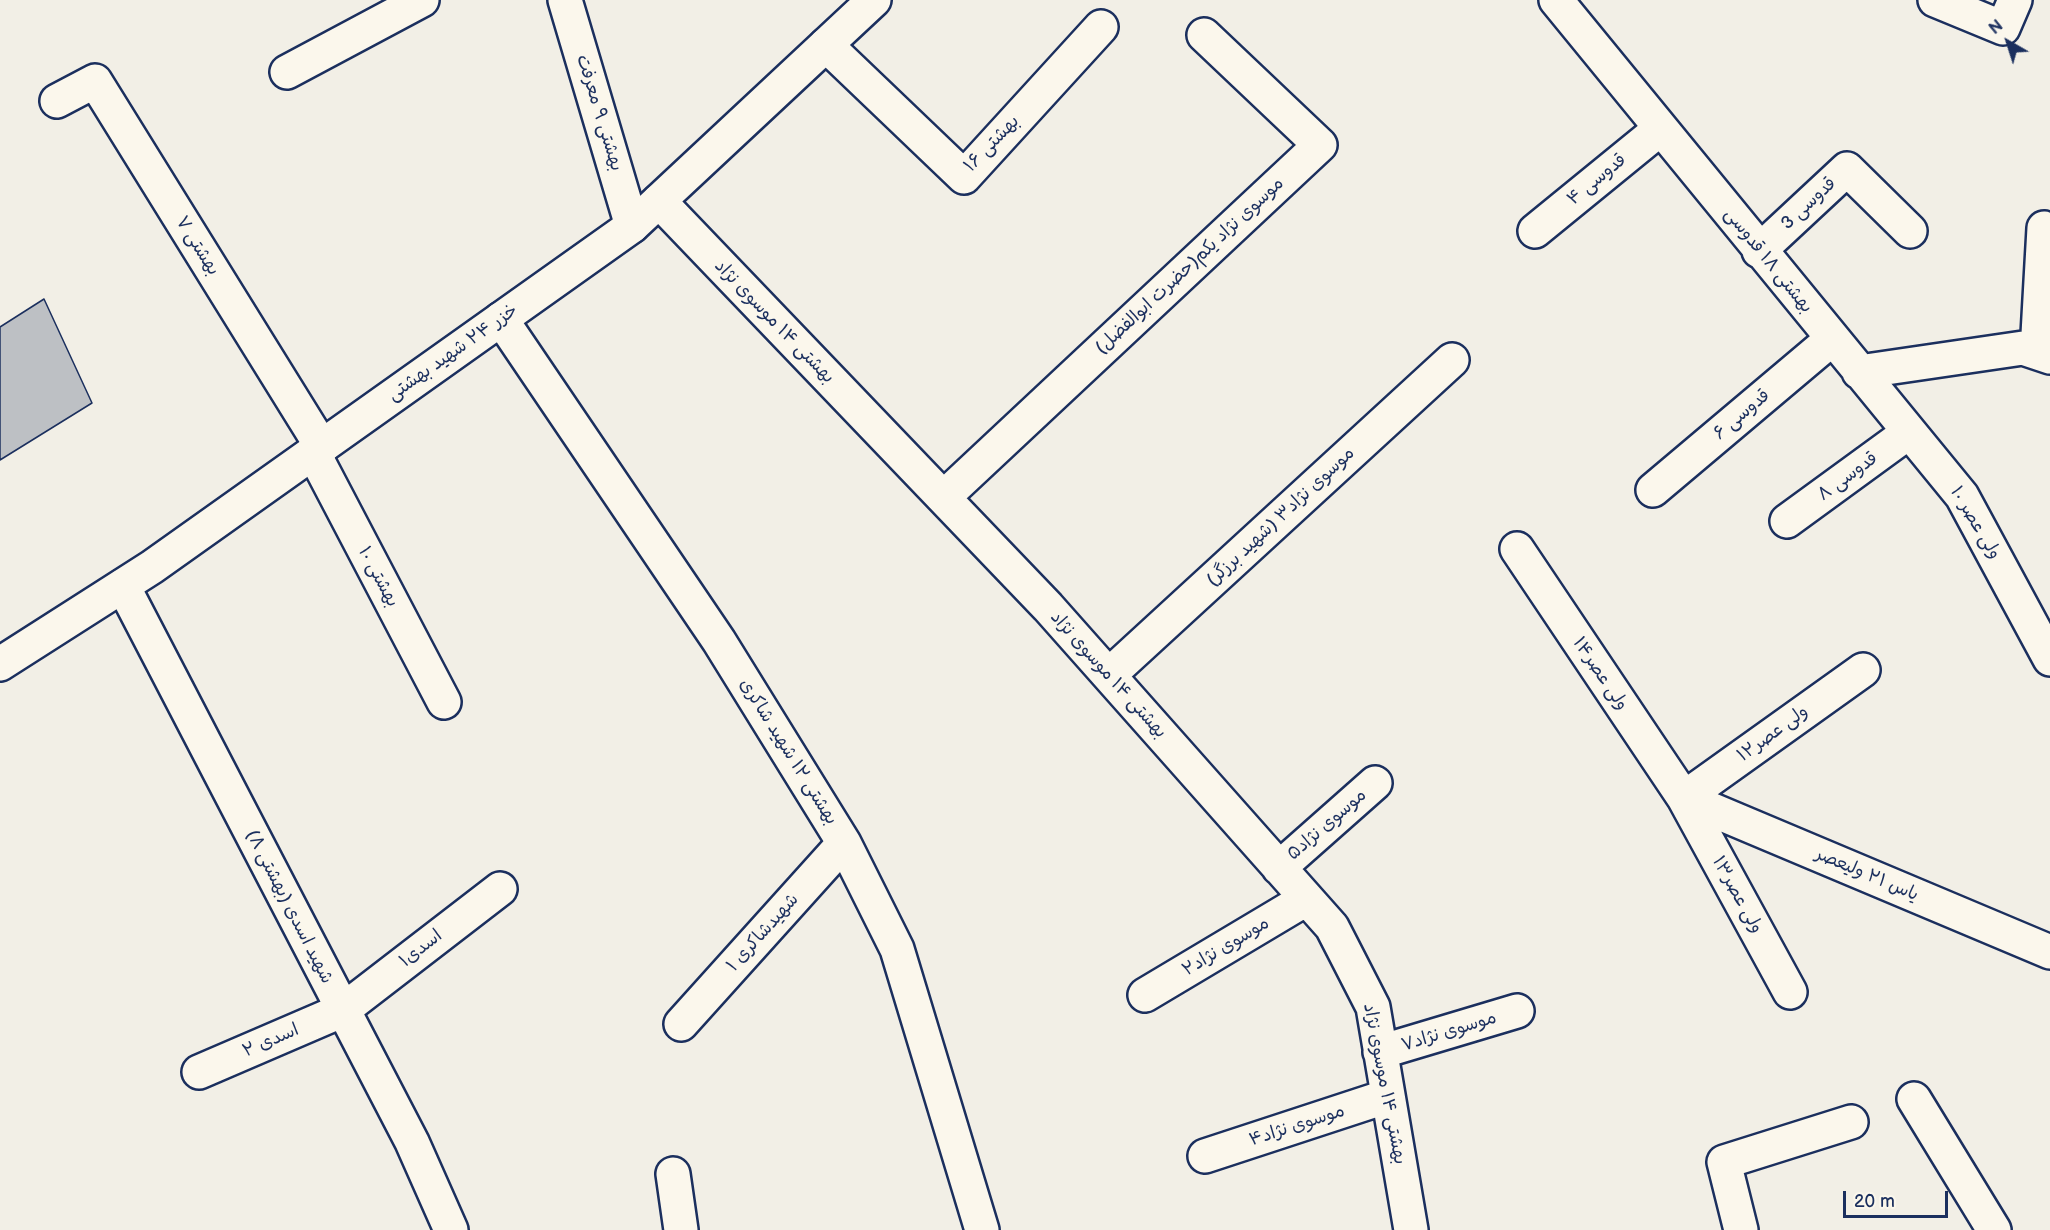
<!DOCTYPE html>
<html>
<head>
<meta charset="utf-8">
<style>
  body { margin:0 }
  #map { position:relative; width:2050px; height:1230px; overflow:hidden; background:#f2efe6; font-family:"Balsamiq Sans",sans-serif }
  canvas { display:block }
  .north { position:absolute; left:1978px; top:12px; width:60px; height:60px; -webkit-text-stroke:4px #fbf7ec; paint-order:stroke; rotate:321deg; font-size:16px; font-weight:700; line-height:24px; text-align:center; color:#1b2f5e }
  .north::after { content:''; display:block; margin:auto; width:21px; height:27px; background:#1b2f5e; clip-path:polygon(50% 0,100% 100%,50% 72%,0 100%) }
  .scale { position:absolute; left:1843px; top:1191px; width:105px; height:27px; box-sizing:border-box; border:3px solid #1b2f5e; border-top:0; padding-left:8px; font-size:18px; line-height:21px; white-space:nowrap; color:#1b2f5e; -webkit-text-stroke:4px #fbf7ec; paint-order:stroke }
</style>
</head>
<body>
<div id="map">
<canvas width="2050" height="1230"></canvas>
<div class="north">N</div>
<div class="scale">20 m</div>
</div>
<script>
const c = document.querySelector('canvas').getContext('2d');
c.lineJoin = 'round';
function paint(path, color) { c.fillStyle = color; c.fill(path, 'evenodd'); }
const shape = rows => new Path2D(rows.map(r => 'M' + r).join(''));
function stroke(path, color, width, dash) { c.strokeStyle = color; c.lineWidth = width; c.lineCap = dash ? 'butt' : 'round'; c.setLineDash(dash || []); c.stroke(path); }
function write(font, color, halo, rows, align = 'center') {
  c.font = font + ' "Balsamiq Sans","Playpen Sans Arabic",sans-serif'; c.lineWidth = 4.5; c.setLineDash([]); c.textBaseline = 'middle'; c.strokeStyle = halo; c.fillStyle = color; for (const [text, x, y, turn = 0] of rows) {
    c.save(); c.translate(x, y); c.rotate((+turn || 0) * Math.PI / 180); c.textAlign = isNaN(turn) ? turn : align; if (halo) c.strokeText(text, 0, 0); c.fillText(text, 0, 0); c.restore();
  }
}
const building = shape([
  [44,299,92,403,0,460,0,327,44,299]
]);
paint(building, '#bdc0c4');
stroke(building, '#1b2f5e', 1.5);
const street = shape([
  [565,0,632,226],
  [1556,0,1962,496,2050,659],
  [1935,0,2003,28,2015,0],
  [826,45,964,177,1101,27],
  [287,72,422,0],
  [57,101,95,81,322,447],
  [659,201,1048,607,1332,927,1373,1007,1411,1230],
  [1535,231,1660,129],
  [1759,251,1847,169,1910,231],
  [501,319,719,641,844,843,897,949,982,1230],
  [2037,352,2044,228],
  [1859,372,2023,348,2050,357],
  [313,452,444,702],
  [1653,490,1832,339],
  [944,497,1320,145,1204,35],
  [1787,521,1909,432],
  [1517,549,1684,798,1790,992],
  [123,586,412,1142,451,1230],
  [1109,675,1452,360],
  [1684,798,2050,952],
  [1684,798,1863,670],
  [1279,868,1375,783],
  [1145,995,1306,899],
  [681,1024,844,843],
  [1380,1052,1517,1011],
  [199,1072,343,1010,500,889],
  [1914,1099,1994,1230],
  [1205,1156,1388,1096],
  [673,1174,681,1230],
  [1741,1230,1724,1162,1851,1122]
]);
const secondary = shape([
  [0,664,152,567,632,226,874,0]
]);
stroke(street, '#1b2f5e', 38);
stroke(secondary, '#1b2f5e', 38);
stroke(street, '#fbf7ec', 33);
stroke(secondary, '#fbf7ec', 33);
write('18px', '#1b2f5e', '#fbf7ec', [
  ["بهشتی ۹ معرفت",599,113,73],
  ["بهشتی ۱۶",992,144,-46],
  ["قدوسی ۴",1597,180,-39],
  ["قدوسی 3",1809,204,-43],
  ["بهشتی ۷",197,246,58],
  ["بهشتی ۱۸ قدوسی",1768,261,51],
  ["موسوی نژاد یکم(حضرت ابوالفضل)",1190,266,-43],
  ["بهشتی ۱۴ موسوی نژاد",774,322,46],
  ["خزر ۲۴ شهید بهشتی",453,353,-35],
  ["قدوسی ۶",1742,415,-40],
  ["قدوسی ۸",1848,477,-36],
  ["موسوی نژاد۳ (شهید برزگر)",1281,517,-43],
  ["ولی عصر ۱۰",1975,523,59],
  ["بهشتی ۱۰",378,577,62],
  ["ولی عصر۱۴",1600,674,56],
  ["بهشتی ۱۴ موسوی نژاد",1108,675,48],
  ["ولی عصر۱۲",1773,734,-36],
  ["بهشتی ۱۲ شهید شاکری",788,752,58],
  ["موسوی نژاد۵",1327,825,-41],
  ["یاس ۲۱ ولیعصر",1867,875,23],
  ["ولی عصر۱۳",1737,895,61],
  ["شهید اسدی (بهشتی ۸)",289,907,63],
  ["شهیدشاکری ۱",763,933,-48],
  ["موسوی نژاد۲",1226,947,-31],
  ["اسدی۱",421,949,-38],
  ["موسوی نژاد۷",1449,1032,-17],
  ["اسدی ۲",271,1041,-23],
  ["بهشتی ۱۴ موسوی نژاد",1384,1084,79],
  ["موسوی نژاد۴",1297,1126,-18]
]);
</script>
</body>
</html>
